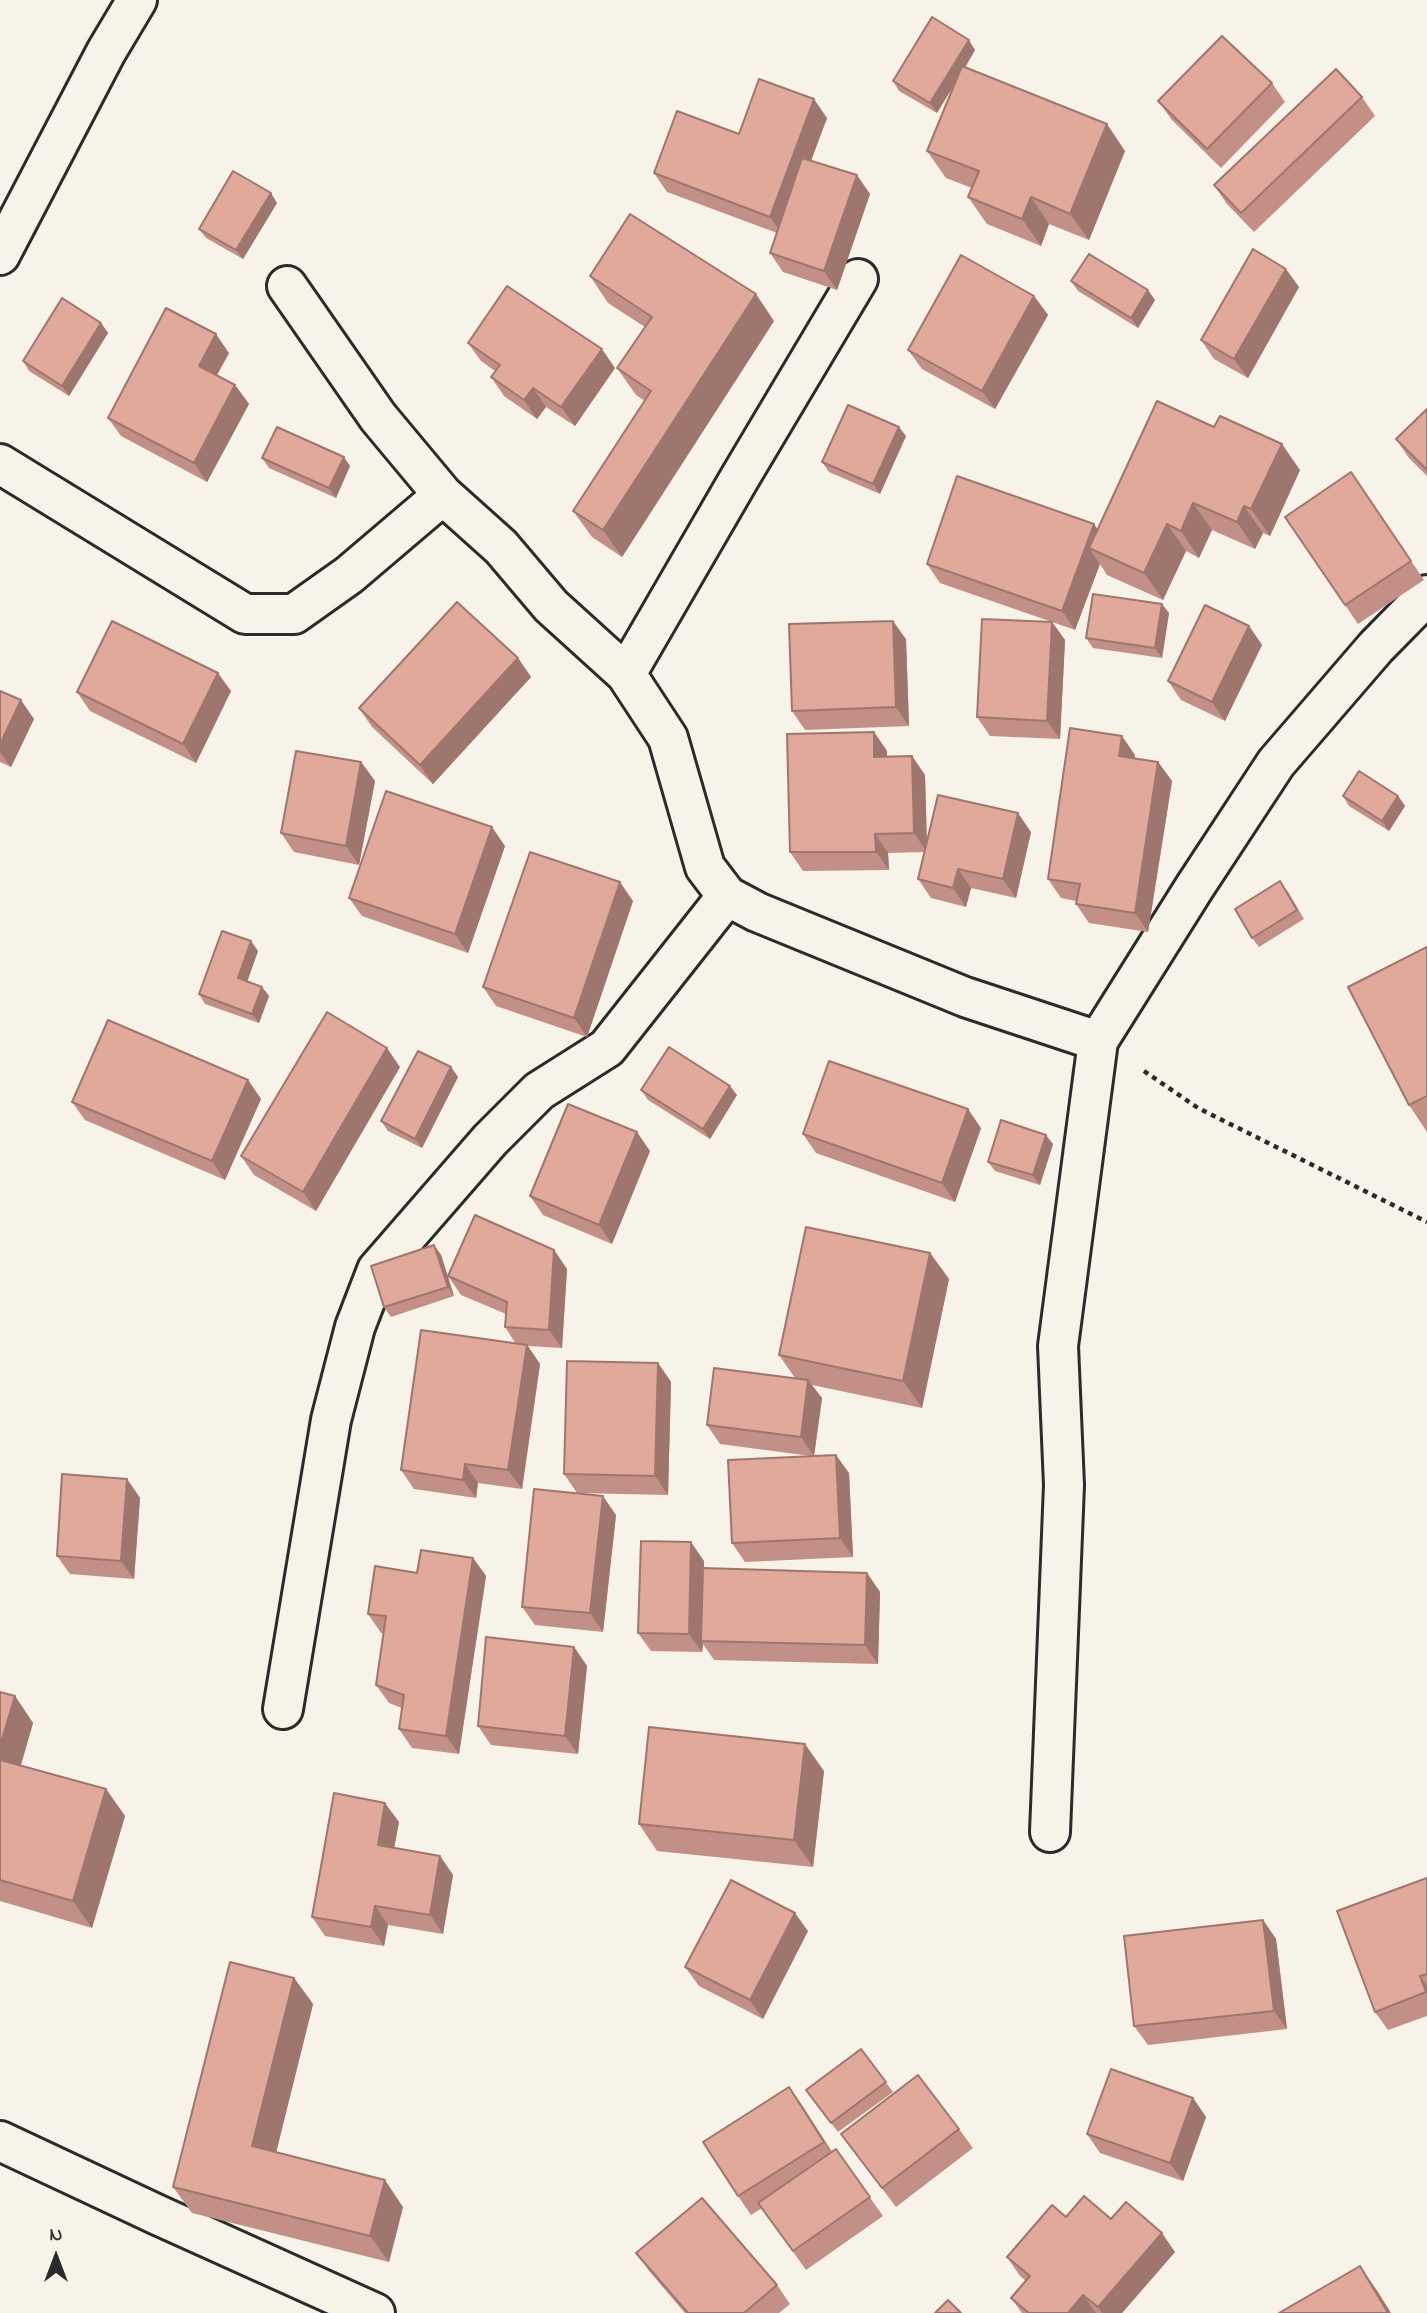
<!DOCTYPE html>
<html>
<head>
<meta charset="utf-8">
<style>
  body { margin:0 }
  #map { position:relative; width:1427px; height:2313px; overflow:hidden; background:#f7f3e8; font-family:"Indie Flower",sans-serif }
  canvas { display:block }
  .north { position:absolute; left:21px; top:2222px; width:70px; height:70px; -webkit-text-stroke:5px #f7f3e8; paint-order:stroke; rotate:0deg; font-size:19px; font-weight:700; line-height:28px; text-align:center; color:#2b2b2b }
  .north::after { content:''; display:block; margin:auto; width:24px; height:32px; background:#2b2b2b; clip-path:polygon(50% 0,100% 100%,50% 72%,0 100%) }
</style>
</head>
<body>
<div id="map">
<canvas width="1427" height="2313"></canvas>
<div class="north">N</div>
</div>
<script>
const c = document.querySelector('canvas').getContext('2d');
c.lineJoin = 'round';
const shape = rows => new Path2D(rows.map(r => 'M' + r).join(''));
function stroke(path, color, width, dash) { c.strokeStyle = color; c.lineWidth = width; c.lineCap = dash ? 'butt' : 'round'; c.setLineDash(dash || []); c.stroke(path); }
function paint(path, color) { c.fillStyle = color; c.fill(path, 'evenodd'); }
const street = shape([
  [0,255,106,52,137,0],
  [287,286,378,417,443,495,501,547,551,606,626,674,668,738,705,867,727,896,757,912,965,997,1098,1041],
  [0,464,245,614,294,614,349,575,443,495],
  [626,674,739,479,858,279],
  [283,1709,331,1420,355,1327,377,1270,490,1140,539,1091,607,1048,727,896],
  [1050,1832,1064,1485,1058,1346,1098,1041,1194,888,1276,763,1376,647,1427,595],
  [0,2141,160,2216,375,2313]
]);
stroke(street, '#2b2b2b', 44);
stroke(shape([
  [1144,1071,1198,1108,1427,1222]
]), '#2b2b2b', 4.5, [5, 5]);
stroke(street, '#f7f3e8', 38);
paint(shape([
  [975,50,965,68,1125,151,1089,240,1049,224,1041,246,987,224,968,197,972,188,946,178,927,151,954,85,937,113,899,91,893,81],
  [1272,83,1285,102,1221,168,1172,120,1158,101],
  [1362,97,1375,116,1254,232,1227,204,1214,185],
  [827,118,811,161,870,194,837,290,783,272,770,253,777,233,667,192,654,173,739,134],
  [277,203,243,259,206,238,199,229],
  [590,276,774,321,622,557,592,537,573,511,645,401,636,395,617,368,645,327,608,303],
  [1071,281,1155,300,1138,328,1078,291],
  [1299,287,1248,378,1214,359,1201,340],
  [1034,296,1048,315,995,409,922,369,908,350],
  [101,323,108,333,69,396,29,371,23,361],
  [468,343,615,368,575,426,546,407,537,419,504,396,491,377,495,371,481,361],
  [229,353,217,375,235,385,249,404,207,482,121,436,108,418],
  [1427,409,1427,476,1409,458,1396,439],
  [906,436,880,494,829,472,822,462],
  [262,458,350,466,336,498,269,468],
  [1300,470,1270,536,1263,533,1255,549,1212,530,1199,558,1186,551,1163,600,1107,575,1100,564,1075,630,940,583,927,564,1097,529],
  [1351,472,1424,580,1358,624,1285,517],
  [1169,613,1162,658,1093,648,1086,638],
  [1052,622,1065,640,1060,739,990,736,977,717],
  [1249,626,1262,645,1225,721,1181,700,1168,681],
  [906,639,909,726,805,730,792,711],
  [518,658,531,677,433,784,372,727,359,708],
  [0,691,34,719,11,767,0,762],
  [231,691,196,763,90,711,77,692],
  [874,732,887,751,887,757,912,756,925,775,927,842,1031,832,1016,898,971,888,966,907,931,898,918,879,925,852,888,853,889,870,803,871,790,852],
  [1135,755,1135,759,1158,762,1172,781,1148,932,1089,923,1076,904,1076,901,1061,898,1048,879],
  [361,762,375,781,359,865,294,852,281,833],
  [1343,796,1398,796,1405,806,1389,831,1349,806],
  [505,846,468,953,362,916,349,898],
  [1287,890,1304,919,1259,947,1252,938],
  [633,901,587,1037,496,1006,483,987],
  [1427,947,1427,1132,1409,1105],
  [258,951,247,981,262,987,269,996,259,1023,205,1004,199,994],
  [400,1067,316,1211,254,1175,241,1156],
  [451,1067,458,1077,422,1148,388,1131,381,1121],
  [248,1080,261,1099,225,1180,85,1120,72,1102],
  [641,1090,737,1095,710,1139,648,1100],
  [981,1128,955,1202,816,1153,803,1134],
  [1053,1144,1040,1185,995,1171,988,1162],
  [650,1151,612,1244,543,1215,530,1196],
  [434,1245,441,1255,454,1296,391,1317,384,1307],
  [554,1250,567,1269,562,1348,528,1346,540,1364,522,1489,478,1483,476,1498,414,1489,401,1470,516,1344,505,1327,506,1314,461,1295,448,1276],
  [930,1253,949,1279,922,1408,812,1385,822,1398,814,1456,849,1473,853,1557,745,1562,732,1543,811,1456,720,1444,707,1425,795,1378,779,1355],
  [658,1363,671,1382,668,1495,577,1493,564,1474],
  [127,1479,140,1498,134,1579,70,1574,57,1556],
  [616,1515,603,1632,535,1625,522,1607],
  [473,1558,486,1576,459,1754,412,1748,399,1729,402,1708,389,1703,376,1685,384,1633,381,1633,368,1614,417,1573],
  [704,1561,704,1568,867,1573,880,1592,878,1664,714,1660,703,1644,702,1652,651,1651,638,1633],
  [574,1647,587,1666,578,1754,491,1745,478,1726],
  [0,1692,15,1696,33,1723,21,1765,106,1789,125,1816,92,1928,0,1901],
  [824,1771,813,1867,657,1851,639,1824],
  [399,1822,394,1848,440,1856,453,1875,443,1934,388,1925,384,1946,325,1936,312,1917],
  [1427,1878,1427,2016,1388,2030,1375,2012],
  [1263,1920,1276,1939,1287,2029,1148,2045,1134,2026],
  [808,1931,763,2019,699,1986,685,1967],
  [294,1978,313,2004,276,2152,403,2207,389,2262,192,2213,173,2187],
  [861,2049,893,2092,838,2132,813,2100],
  [789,2087,832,2152,836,2149,883,2216,806,2270,762,2208,751,2215,738,2196],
  [1193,2098,1206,2117,1183,2181,1100,2153,1087,2134],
  [959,2129,973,2148,896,2207,841,2134],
  [1066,2217,1111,2219,1175,2252,1122,2313,1022,2313,1011,2298,1026,2281,1020,2276,1007,2257],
  [636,2253,777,2285,790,2304,779,2313,685,2313,650,2272]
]), '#c29086');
paint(shape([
  [969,40,975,50,937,113,930,103],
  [814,99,827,118,783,235,770,217],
  [1107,124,1125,151,1089,240,1070,214],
  [857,175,870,194,837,290,824,271],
  [271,193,277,203,243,259,236,250],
  [1031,197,1049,224,1041,246,1022,219],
  [1286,269,1299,287,1248,378,1234,359],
  [1148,290,1155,300,1138,328,1131,318],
  [756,294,774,321,622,557,603,530],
  [1034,296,1048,315,995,409,982,391],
  [101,323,108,333,69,396,62,386],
  [216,334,229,353,212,384,199,366],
  [602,349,615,368,575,426,561,407],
  [235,385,249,404,207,482,194,463],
  [533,388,546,407,537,419,524,400],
  [899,427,906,436,880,494,873,484],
  [1282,444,1300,470,1270,536,1251,509],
  [344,457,350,466,336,498,329,488],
  [1193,503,1212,530,1199,558,1181,531],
  [1244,506,1263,533,1255,549,1237,522],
  [1094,524,1107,543,1089,548,1100,564,1075,630,1062,611],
  [1167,524,1186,551,1163,600,1144,573],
  [1162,604,1169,613,1162,658,1155,648],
  [893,621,906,639,909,726,896,707],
  [1052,622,1065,640,1060,739,1047,721],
  [1249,626,1262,645,1225,721,1212,702],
  [518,658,531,677,433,784,420,765],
  [218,673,231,691,196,763,183,744],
  [21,700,34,719,11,767,0,752,0,744],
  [874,732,887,751,887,776,874,757],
  [1122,736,1135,755,1132,775,1119,756],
  [912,756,925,775,927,852,914,833],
  [361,762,375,781,359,865,346,846],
  [1158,762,1172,781,1148,932,1135,913],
  [1398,796,1405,806,1389,831,1382,821],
  [1018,813,1031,832,1016,898,1003,879],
  [492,827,505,846,468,953,455,934],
  [875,834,888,853,889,870,876,852],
  [958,869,971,888,966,907,953,888],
  [620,882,633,901,587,1037,574,1018],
  [251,941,258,951,245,988,238,978],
  [262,987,269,996,259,1023,252,1014],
  [387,1048,400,1067,316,1211,303,1192],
  [451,1067,458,1077,422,1148,415,1139],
  [248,1080,261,1099,225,1180,212,1161],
  [730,1086,737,1095,710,1139,703,1129],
  [968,1109,981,1128,955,1202,942,1183],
  [637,1132,650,1151,612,1244,599,1225],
  [1046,1135,1053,1144,1040,1185,1033,1175],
  [434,1245,441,1255,454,1296,448,1287],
  [554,1250,567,1269,562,1348,549,1330],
  [930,1253,949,1279,922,1408,903,1381],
  [527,1345,540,1364,522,1489,508,1470],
  [658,1363,671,1382,668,1495,655,1476],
  [808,1380,822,1398,814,1456,801,1437],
  [836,1455,849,1473,853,1557,840,1538],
  [465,1464,478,1483,476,1498,463,1480],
  [127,1479,140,1498,134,1579,121,1561],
  [603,1496,616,1515,603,1632,590,1613],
  [691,1542,704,1561,703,1641,701,1641,703,1644,702,1652,689,1634],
  [473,1558,486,1576,459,1754,446,1736],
  [867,1573,880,1592,878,1664,865,1645],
  [574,1647,587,1666,578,1754,565,1736],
  [15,1696,33,1723,15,1785,0,1764,0,1746],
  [805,1744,824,1771,813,1867,794,1840],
  [106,1789,125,1816,92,1928,73,1901],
  [385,1803,399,1822,391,1864,378,1845],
  [440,1856,453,1875,443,1934,430,1915],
  [375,1906,388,1925,384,1946,371,1927],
  [795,1913,808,1931,763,2019,750,2000],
  [1263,1920,1276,1939,1287,2029,1274,2011],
  [1420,1976,1427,1986,1427,1994,1426,1992],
  [294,1978,313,2004,271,2173,252,2146],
  [789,2087,802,2105,837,2160,824,2142],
  [1193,2098,1206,2117,1183,2181,1170,2163],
  [385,2180,403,2207,389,2262,370,2236],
  [1162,2233,1175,2252,1122,2313,1102,2313,1098,2307],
  [1360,2266,1378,2292,1391,2313,1388,2313],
  [1083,2295,1096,2313,1068,2313]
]), '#9e766d');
const building = shape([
  [932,17,969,40,930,103,893,81,932,17],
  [1222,36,1272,83,1207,149,1158,101,1222,36],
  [962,66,1107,124,1070,214,1031,197,1022,219,968,197,979,171,927,151,962,66],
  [1336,69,1362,97,1241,213,1214,185,1336,69],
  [759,79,814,99,770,217,654,173,677,111,739,134,759,79],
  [802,158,857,175,824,271,770,253,802,158],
  [233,171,271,193,236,250,199,229,233,171],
  [630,214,756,294,603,530,573,511,651,391,617,368,652,317,590,276,630,214],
  [1253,249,1286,269,1234,359,1201,340,1253,249],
  [1089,254,1148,290,1131,318,1071,281,1089,254],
  [961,255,1034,296,982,391,908,350,961,255],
  [507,286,602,349,561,407,533,388,524,400,491,377,500,365,468,343,507,286],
  [62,298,101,323,62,386,23,361,62,298],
  [166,308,216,334,199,366,235,385,194,463,108,418,166,308],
  [1157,401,1214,427,1220,416,1282,444,1251,509,1244,506,1237,522,1193,503,1181,531,1167,524,1144,573,1089,548,1157,401],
  [848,405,899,427,873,484,822,462,848,405],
  [1427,409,1427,470,1396,439,1427,409],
  [277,427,344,457,329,488,262,458,277,427],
  [1351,472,1411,561,1345,605,1285,517,1351,472],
  [957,476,1094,524,1062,611,927,564,957,476],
  [1093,594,1162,604,1155,648,1086,638,1093,594],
  [457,602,518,658,420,765,359,708,457,602],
  [1205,605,1249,626,1212,702,1168,681,1205,605],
  [982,619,1052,622,1047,721,977,717,982,619],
  [112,621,218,673,183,744,77,692,112,621],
  [893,621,896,707,792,711,789,624,893,621],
  [0,691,21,700,0,744,0,691],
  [1070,728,1122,736,1119,756,1158,762,1135,913,1076,904,1080,884,1048,879,1070,728],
  [874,732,874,757,912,756,914,833,875,834,876,852,790,852,787,734,874,732],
  [296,751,361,762,346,846,281,833,296,751],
  [1359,771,1398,796,1382,821,1343,796,1359,771],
  [386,791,492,827,455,934,349,898,386,791],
  [938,795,1018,813,1003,879,958,869,953,888,918,879,938,795],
  [530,852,620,882,574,1018,483,987,530,852],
  [1280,881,1297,910,1252,938,1235,909,1280,881],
  [222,931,251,941,238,978,262,987,252,1014,199,994,222,931],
  [1427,947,1427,1096,1409,1105,1348,987,1427,947],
  [327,1012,387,1048,303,1192,241,1156,327,1012],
  [108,1020,248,1080,212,1161,72,1102,108,1020],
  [669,1047,730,1086,703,1129,641,1090,669,1047],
  [418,1051,451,1067,415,1139,381,1121,418,1051],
  [829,1061,968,1109,942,1183,803,1134,829,1061],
  [568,1104,637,1132,599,1225,530,1196,568,1104],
  [1001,1120,1046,1135,1033,1175,988,1162,1001,1120],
  [475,1215,554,1250,549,1330,505,1327,507,1302,448,1276,475,1215],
  [806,1227,930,1253,903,1381,779,1355,806,1227],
  [434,1245,448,1287,384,1307,371,1266,434,1245],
  [421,1330,527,1345,508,1470,465,1464,463,1480,401,1470,421,1330],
  [567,1361,658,1363,655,1476,564,1474,567,1361],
  [714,1368,808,1380,801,1437,707,1425,714,1368],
  [836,1455,840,1538,732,1543,728,1460,836,1455],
  [62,1474,127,1479,121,1561,57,1556,62,1474],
  [534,1489,603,1496,590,1613,522,1607,534,1489],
  [641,1541,691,1542,689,1634,638,1633,641,1541],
  [421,1550,473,1558,446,1736,399,1729,404,1695,376,1685,386,1616,368,1614,375,1566,417,1573,421,1550],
  [703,1568,867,1573,865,1645,701,1641,703,1568],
  [486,1637,574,1647,565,1736,478,1726,486,1637],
  [0,1692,15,1696,0,1746,0,1692],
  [649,1727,805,1744,794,1840,639,1824,649,1727],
  [0,1760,106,1789,73,1901,0,1880,0,1760],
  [334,1793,385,1803,378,1845,440,1856,430,1915,375,1906,371,1927,312,1917,334,1793],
  [1427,1878,1427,1974,1420,1976,1426,1992,1375,2012,1337,1911,1427,1878],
  [731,1880,795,1913,750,2000,685,1967,731,1880],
  [1263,1920,1274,2011,1134,2026,1124,1936,1263,1920],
  [230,1962,294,1978,252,2146,385,2180,370,2236,173,2187,230,1962],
  [861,2049,886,2082,831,2123,806,2090,861,2049],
  [1111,2069,1193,2098,1170,2163,1087,2134,1111,2069],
  [918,2075,959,2129,882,2188,841,2134,918,2075],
  [789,2087,824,2142,738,2196,703,2142,789,2087],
  [836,2149,870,2197,793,2251,758,2203,836,2149],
  [1084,2196,1111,2219,1126,2202,1162,2233,1098,2307,1083,2295,1068,2313,1029,2313,1011,2298,1030,2276,1007,2257,1052,2205,1066,2217,1084,2196],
  [702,2198,777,2285,744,2313,688,2313,636,2253,702,2198],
  [1360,2266,1388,2313,1279,2313,1360,2266],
  [948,2300,961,2313,935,2313,948,2300]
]);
paint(building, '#e1a89c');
stroke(building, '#9e766d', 2);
</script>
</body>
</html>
